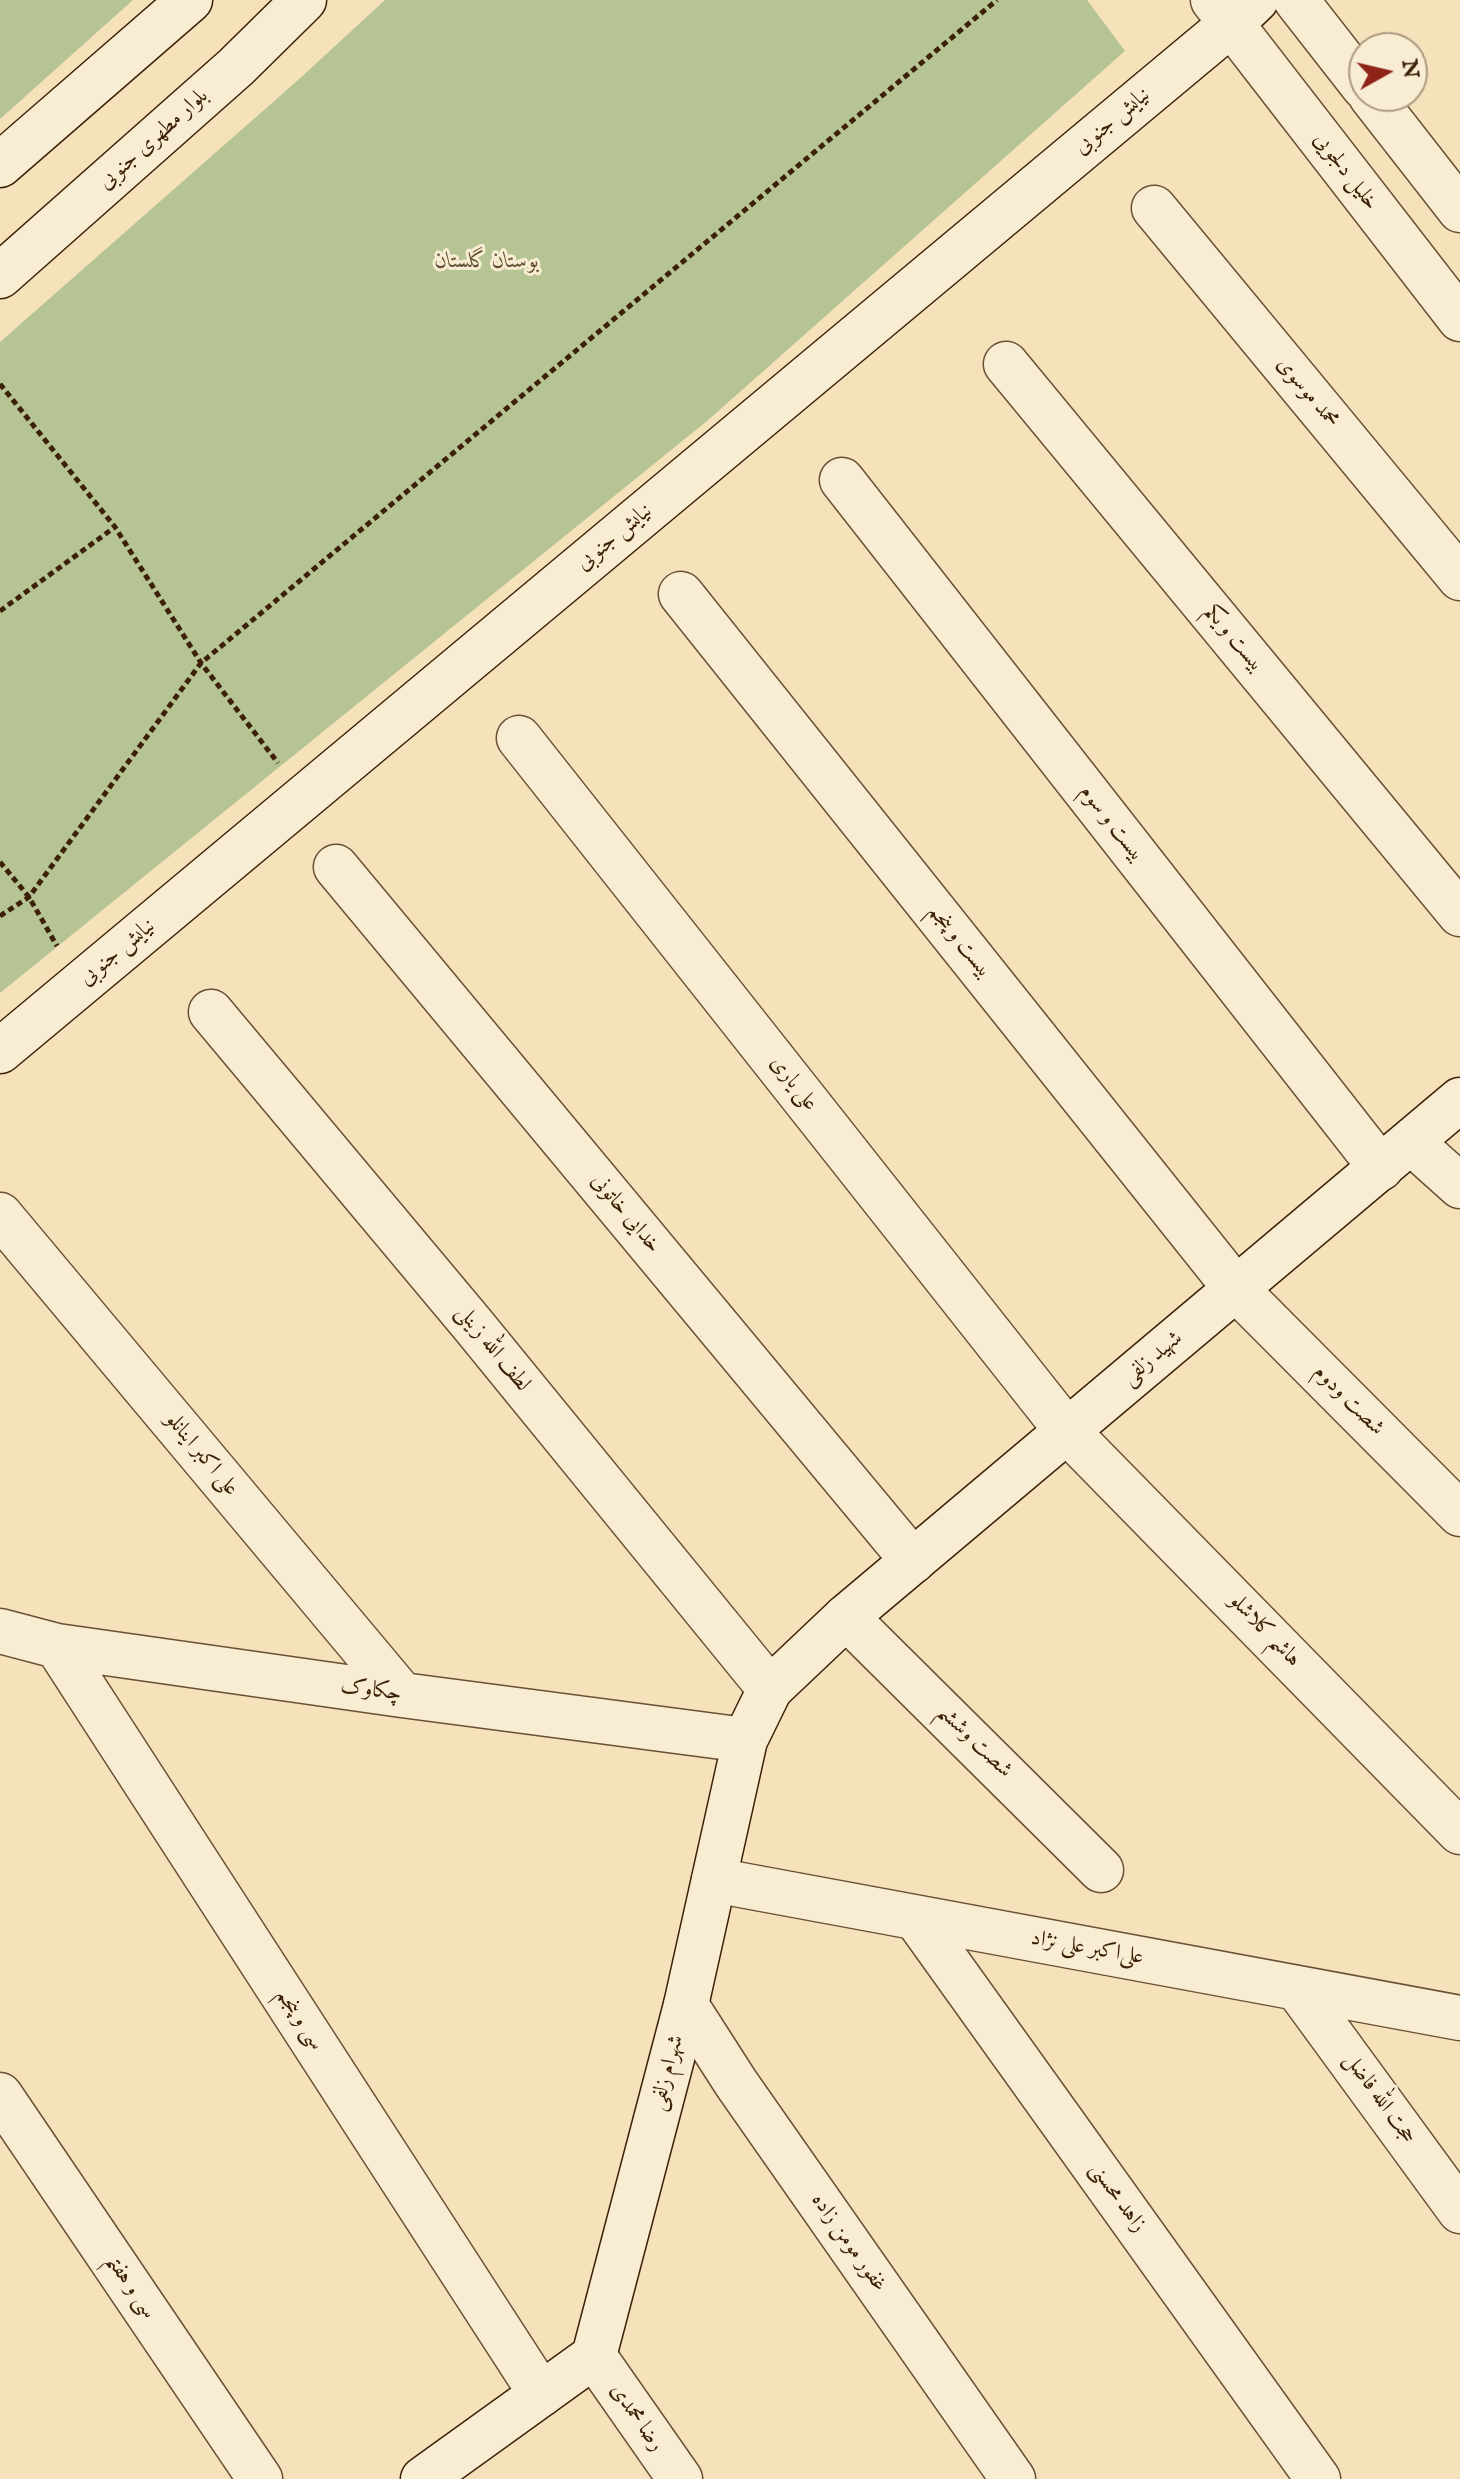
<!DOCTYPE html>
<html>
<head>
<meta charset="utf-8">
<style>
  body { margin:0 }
  #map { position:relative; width:1460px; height:2479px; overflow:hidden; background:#f5e2bb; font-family:"IM FELL English",serif }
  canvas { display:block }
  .north { position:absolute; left:1348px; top:32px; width:80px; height:80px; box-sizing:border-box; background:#f8ecd3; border:2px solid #ad9a82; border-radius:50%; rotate:82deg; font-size:22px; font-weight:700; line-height:32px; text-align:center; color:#3c2008 }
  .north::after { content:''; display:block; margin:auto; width:28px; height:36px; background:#8f2418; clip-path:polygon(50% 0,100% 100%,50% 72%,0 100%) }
</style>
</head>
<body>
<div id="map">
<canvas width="1460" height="2479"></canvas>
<div class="north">N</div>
</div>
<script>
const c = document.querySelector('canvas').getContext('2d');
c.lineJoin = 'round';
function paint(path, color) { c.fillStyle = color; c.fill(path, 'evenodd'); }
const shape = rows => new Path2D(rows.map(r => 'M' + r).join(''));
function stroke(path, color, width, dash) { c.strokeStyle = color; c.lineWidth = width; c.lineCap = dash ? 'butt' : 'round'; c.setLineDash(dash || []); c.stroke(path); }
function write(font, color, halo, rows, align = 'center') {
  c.font = font + ' "IM FELL English",Amiri,serif'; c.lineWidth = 6; c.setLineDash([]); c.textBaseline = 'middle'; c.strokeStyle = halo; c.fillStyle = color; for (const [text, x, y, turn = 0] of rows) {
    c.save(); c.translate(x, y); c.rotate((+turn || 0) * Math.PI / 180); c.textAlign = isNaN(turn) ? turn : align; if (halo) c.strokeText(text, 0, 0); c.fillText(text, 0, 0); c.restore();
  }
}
paint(shape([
  [0,0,133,0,0,119],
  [385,0,1087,0,1125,51,707,421,0,993,0,342,297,81]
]), '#b6c494');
const street = shape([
  [1213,0,1460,319],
  [1296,0,1364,87],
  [1371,96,1460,210],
  [1154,208,1460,578],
  [1006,364,1460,914],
  [842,480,1381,1168],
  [681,594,1236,1289,1460,1514],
  [519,738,1067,1431,1460,1832],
  [336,867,913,1561],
  [211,1012,473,1325,770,1689],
  [1411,1142,1460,1186],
  [0,1215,402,1695],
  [846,1617,1101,1870],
  [0,1631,57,1646,402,1695,745,1740],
  [57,1646,541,2394],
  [714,1880,1460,2018],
  [916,1918,1318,2479],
  [1297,1988,1460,2211],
  [686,2005,736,2083,1013,2479],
  [0,2095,260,2479],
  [594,2356,680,2479]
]);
const secondary = shape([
  [0,165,190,0],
  [0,276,236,67,304,0],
  [0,1051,1231,24,1256,0],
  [423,2479,594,2356,686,2005,745,1740,770,1689,846,1617,1460,1100]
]);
stroke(street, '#6a5035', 47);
stroke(secondary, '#3c2008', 47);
stroke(shape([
  [0,384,115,527,201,663,278,763],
  [0,611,115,527],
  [0,862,29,897,57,946],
  [0,916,29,897,201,663,997,0]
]), '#3c2008', 5, [6, 4]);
stroke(street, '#f8ecd3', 44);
stroke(secondary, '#f8ecd3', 44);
write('22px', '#3c2008', '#f8ecd3', [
  ["نیایش جنوبی",1113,122,-40],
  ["بلوار مطهری جنوبی",154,140,-42],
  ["خلیل دلجویی",1345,172,52],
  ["محمد موسوی",1307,393,50],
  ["نیایش جنوبی",615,538,-40],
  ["بیست و یکم",1233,639,50],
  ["بیست و سوم",1111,824,52],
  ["بیست و پنجم",959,942,51],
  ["نیایش جنوبی",118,953,-40],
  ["علی یاری",793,1084,52],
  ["خدایی خاتونی",625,1214,50],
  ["لطف الله زینلی",492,1349,51],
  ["شهید زلفی",1153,1359,-40],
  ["شصت ودوم",1348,1401,45],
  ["علی اکبر اینانلو",201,1455,50],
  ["هاشم کلاشلو",1264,1631,46],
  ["چکاوک",371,1691,8],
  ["شصت وششم",974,1742,44],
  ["علی‌اکبر علی نژاد",1087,1949,10],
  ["سی و پنجم",299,2020,57],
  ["شهرام زلفی",668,2073,-75],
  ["حجت الله فاضل",1379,2099,54],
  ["زاهد محسنی",1117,2198,54],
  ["غفور مومن زاده",848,2243,55],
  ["سی و هفتم",130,2287,56],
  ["رضا محمدی",636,2418,55]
]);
write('italic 22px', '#615132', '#f8ecd3', [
  ["بوستان گلستان",487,262]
]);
</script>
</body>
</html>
